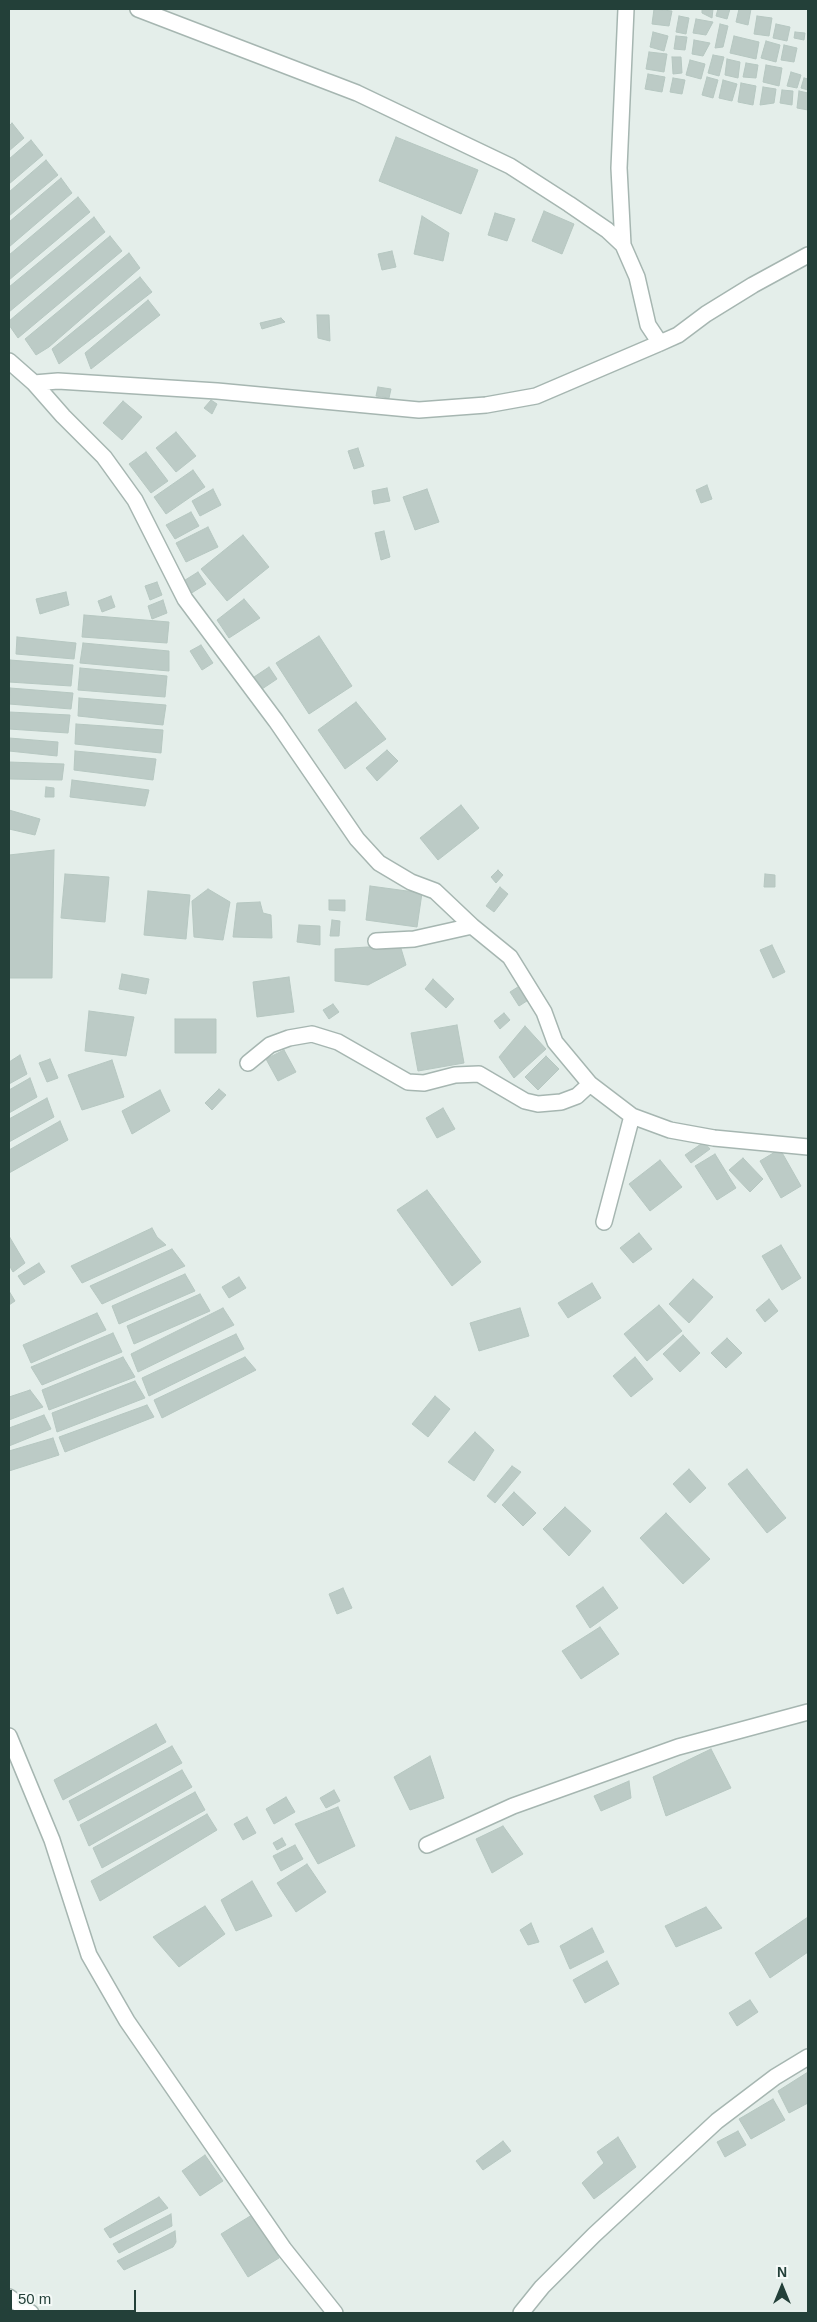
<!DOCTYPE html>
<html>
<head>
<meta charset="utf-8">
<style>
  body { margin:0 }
  #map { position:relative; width:817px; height:2322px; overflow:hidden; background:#e4eeea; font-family:Arial,sans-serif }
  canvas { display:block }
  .frame { position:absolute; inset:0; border:10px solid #234039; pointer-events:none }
  .north { position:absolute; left:757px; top:2262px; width:50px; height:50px; -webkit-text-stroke:4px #f5faf8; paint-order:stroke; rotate:0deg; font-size:14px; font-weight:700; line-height:20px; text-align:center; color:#234039 }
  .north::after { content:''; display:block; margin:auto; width:18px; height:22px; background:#234039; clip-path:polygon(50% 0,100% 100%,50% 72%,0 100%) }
  .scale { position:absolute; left:10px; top:2290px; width:126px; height:22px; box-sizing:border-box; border:2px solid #234039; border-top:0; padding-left:6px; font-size:15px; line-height:18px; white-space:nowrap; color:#234039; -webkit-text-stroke:4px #f5faf8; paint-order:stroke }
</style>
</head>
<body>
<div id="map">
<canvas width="817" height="2322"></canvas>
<div class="frame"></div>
<div class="north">N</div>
<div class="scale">50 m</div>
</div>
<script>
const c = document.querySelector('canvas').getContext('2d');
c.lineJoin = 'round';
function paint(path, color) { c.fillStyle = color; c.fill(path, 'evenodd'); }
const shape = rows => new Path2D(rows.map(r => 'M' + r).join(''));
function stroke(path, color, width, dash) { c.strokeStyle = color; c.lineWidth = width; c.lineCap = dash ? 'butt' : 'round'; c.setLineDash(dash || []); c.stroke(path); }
const building = shape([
  [654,9,672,11,669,26,652,24,654,9],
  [702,9,713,9,712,18,702,13,702,9],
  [718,9,730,9,727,19,716,16,718,9],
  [739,9,751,9,748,25,736,22,739,9],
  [679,16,689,18,686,34,676,32,679,16],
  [757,16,772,18,769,36,754,34,757,16],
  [696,19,713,22,706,35,693,33,696,19],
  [720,24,728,26,723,47,715,48,720,24],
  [776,24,790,27,787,41,773,38,776,24],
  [653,32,668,36,664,51,650,47,653,32],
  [795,32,805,33,804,40,794,38,795,32],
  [676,36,687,37,685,50,674,49,676,36],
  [734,36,759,42,756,59,730,53,734,36],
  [694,40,710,43,703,56,692,54,694,40],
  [766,41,780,45,776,62,761,58,766,41],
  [784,45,797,48,794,62,781,60,784,45],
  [649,52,667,54,664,72,646,69,649,52],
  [713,55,724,57,719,76,708,73,713,55],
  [672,57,681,57,682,73,673,74,672,57],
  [727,59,740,62,738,78,725,75,727,59],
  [690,60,705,64,701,79,686,75,690,60],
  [746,63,758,65,756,78,743,77,746,63],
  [766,65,782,68,779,86,763,82,766,65],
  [791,72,801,75,797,88,787,86,791,72],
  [648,74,665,77,662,92,645,89,648,74],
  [707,77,718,80,713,98,702,95,707,77],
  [673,78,685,80,682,94,670,92,673,78],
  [804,78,808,79,808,90,801,88,804,78],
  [723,80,737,84,732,101,719,98,723,80],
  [741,83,756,86,753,105,738,102,741,83],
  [763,87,776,89,774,103,760,105,763,87],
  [782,90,793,91,792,105,780,103,782,90],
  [799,91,808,93,808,110,797,108,799,91],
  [12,123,24,138,9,151,9,126,12,123],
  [396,137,478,170,461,214,379,181,396,137],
  [31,140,43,155,9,184,9,159,31,140],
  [46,160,58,175,9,216,9,192,46,160],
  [61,178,72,193,9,247,9,222,61,178],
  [78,197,90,212,9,280,9,255,78,197],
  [544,211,574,224,562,254,532,241,544,211],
  [495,213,515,219,507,241,488,235,495,213],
  [422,216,449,233,443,261,414,254,422,216],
  [94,217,105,232,9,312,9,287,94,217],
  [110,236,122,251,18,338,9,325,9,321,110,236],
  [392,251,396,267,382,270,378,254,392,251],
  [129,253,140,268,49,347,36,355,25,339,129,253],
  [140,277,152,292,59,364,52,349,140,277],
  [148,300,160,315,91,369,85,353,148,300],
  [317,315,329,315,330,341,318,338,317,315],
  [281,318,285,322,262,329,260,323,281,318],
  [378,387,391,389,389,398,376,396,378,387],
  [211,400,217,404,212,414,204,408,211,400],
  [123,401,142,417,122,440,103,423,123,401],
  [176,432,196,456,176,472,156,448,176,432],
  [358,448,364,466,354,469,348,451,358,448],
  [146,452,168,481,151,493,129,464,146,452],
  [193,470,205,487,166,514,154,497,193,470],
  [707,485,712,499,701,503,696,490,707,485],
  [387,488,390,501,374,504,372,491,387,488],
  [213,489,221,505,200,516,192,501,213,489],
  [427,489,439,522,415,530,403,497,427,489],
  [191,512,199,526,175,539,166,525,191,512],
  [208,527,218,547,186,562,176,543,208,527],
  [384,531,390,557,381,560,375,533,384,531],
  [243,535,269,567,227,601,201,569,243,535],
  [198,572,206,584,190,594,182,582,198,572],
  [157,582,162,595,150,600,145,586,157,582],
  [66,592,69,605,40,614,36,599,66,592],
  [111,596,115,607,102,612,98,601,111,596],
  [244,599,260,618,229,638,217,620,244,599],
  [163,600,167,613,152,619,148,606,163,600],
  [84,615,169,622,167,643,82,637,84,615],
  [319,636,352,686,309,714,276,663,319,636],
  [17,637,76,643,74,659,16,654,17,637],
  [83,643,169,651,169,671,80,663,83,643],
  [201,645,213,663,202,670,190,651,201,645],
  [10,660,73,665,71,686,9,682,10,660],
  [269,667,277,679,262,689,254,677,269,667],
  [80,668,167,676,165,697,78,690,80,668],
  [10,688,73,693,71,709,9,704,10,688],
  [79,698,166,705,163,725,78,716,79,698],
  [356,702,386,739,345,769,318,730,356,702],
  [9,712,70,715,68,733,9,729,9,712],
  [76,724,163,730,161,753,75,744,76,724],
  [9,738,58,742,57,756,9,751,9,738],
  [387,750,398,761,377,781,366,768,387,750],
  [75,751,156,759,153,780,74,770,75,751],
  [9,762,64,764,62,780,9,779,9,762],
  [72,780,149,790,145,806,70,797,72,780],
  [46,787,54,788,54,797,45,797,46,787],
  [461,805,479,828,438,860,420,838,461,805],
  [9,810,40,819,35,835,9,829,9,810],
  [54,850,52,978,9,978,9,855,54,850],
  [498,870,503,875,496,883,491,877,498,870],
  [65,874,109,877,105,922,61,918,65,874],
  [765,874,775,875,775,887,764,887,765,874],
  [370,886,422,893,417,927,366,920,370,886],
  [500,887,508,894,494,912,486,906,500,887],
  [208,889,230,902,223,940,194,937,192,901,208,889],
  [148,891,190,895,186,939,144,935,148,891],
  [329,900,345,900,345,911,329,910,329,900],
  [260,902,263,913,271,915,272,938,233,937,237,903,260,902],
  [332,920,340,921,339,936,330,936,332,920],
  [299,925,320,926,320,945,297,942,299,925],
  [400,945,406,965,368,985,335,981,335,949,400,945],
  [772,945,785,972,773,978,760,950,772,945],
  [122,974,149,979,146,994,119,989,122,974],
  [289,977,294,1012,257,1017,253,982,289,977],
  [433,979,454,999,446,1008,425,989,433,979],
  [521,985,530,999,519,1006,510,992,521,985],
  [333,1004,339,1012,329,1019,323,1010,333,1004],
  [89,1011,134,1017,126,1056,85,1051,89,1011],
  [504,1013,510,1020,500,1029,494,1021,504,1013],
  [175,1019,216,1019,216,1053,175,1053,175,1019],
  [457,1025,464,1063,418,1071,411,1033,457,1025],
  [525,1026,546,1049,514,1078,499,1057,525,1026],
  [284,1050,296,1072,278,1081,266,1059,284,1050],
  [20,1055,27,1074,9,1084,9,1062,20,1055],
  [546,1056,559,1069,538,1090,525,1077,546,1056],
  [50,1059,58,1078,47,1082,39,1063,50,1059],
  [112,1060,124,1097,82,1110,68,1075,112,1060],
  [30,1078,37,1097,9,1113,9,1090,30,1078],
  [219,1089,226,1095,212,1110,205,1103,219,1089],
  [160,1090,170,1111,132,1134,122,1111,160,1090],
  [47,1098,54,1117,9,1142,9,1119,47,1098],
  [443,1108,455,1129,437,1138,426,1118,443,1108],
  [60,1121,68,1140,9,1173,9,1150,60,1121],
  [704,1142,710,1149,691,1163,685,1155,704,1142],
  [780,1149,801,1186,781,1198,760,1161,780,1149],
  [715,1154,736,1188,717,1200,695,1166,715,1154],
  [743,1158,763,1179,750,1192,729,1170,743,1158],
  [660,1160,682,1187,650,1211,629,1184,660,1160],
  [427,1190,481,1262,452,1286,397,1210,427,1190],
  [152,1228,157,1237,166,1245,82,1283,71,1266,152,1228],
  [639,1233,652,1249,633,1263,620,1248,639,1233],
  [9,1236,25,1263,13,1272,9,1265,9,1236],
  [781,1245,801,1278,782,1290,762,1256,781,1245],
  [172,1249,185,1266,102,1304,90,1286,172,1249],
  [39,1263,45,1272,24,1285,18,1276,39,1263],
  [185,1274,195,1291,119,1324,112,1306,185,1274],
  [239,1277,246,1288,229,1298,222,1287,239,1277],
  [693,1279,713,1297,689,1323,669,1304,693,1279],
  [592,1283,601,1298,568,1318,558,1303,592,1283],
  [9,1291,15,1301,9,1305,9,1291],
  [200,1294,210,1311,134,1344,127,1326,200,1294],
  [769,1299,778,1311,765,1322,756,1310,769,1299],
  [659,1305,682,1331,647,1361,624,1334,659,1305],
  [223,1308,234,1325,138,1372,131,1354,223,1308],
  [520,1308,529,1336,479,1351,470,1323,520,1308],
  [97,1313,106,1330,31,1363,23,1345,97,1313],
  [113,1333,122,1352,42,1385,31,1367,113,1333],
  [236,1334,244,1349,149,1396,142,1378,236,1334],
  [683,1335,700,1353,680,1372,663,1354,683,1335],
  [727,1338,742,1353,726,1368,711,1353,727,1338],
  [123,1357,135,1377,49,1410,42,1390,123,1357],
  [245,1357,256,1370,162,1418,154,1400,245,1357],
  [635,1357,653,1379,631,1397,613,1376,635,1357],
  [135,1381,145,1398,57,1432,52,1413,135,1381],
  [30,1390,43,1407,9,1420,9,1397,30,1390],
  [435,1396,450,1409,428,1437,412,1424,435,1396],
  [147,1405,154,1417,65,1452,59,1437,147,1405],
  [44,1415,51,1429,9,1446,9,1428,44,1415],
  [475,1432,494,1450,474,1481,448,1462,475,1432],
  [53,1438,59,1455,9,1471,9,1451,53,1438],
  [512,1466,521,1472,495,1503,487,1496,512,1466],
  [689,1469,706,1488,690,1503,673,1484,689,1469],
  [747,1469,786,1518,767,1533,728,1484,747,1469],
  [514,1492,536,1513,523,1526,502,1505,514,1492],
  [565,1507,591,1531,569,1556,543,1529,565,1507],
  [666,1513,710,1559,683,1584,640,1538,666,1513],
  [603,1587,618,1608,590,1628,576,1606,603,1587],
  [343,1588,352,1608,337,1614,329,1594,343,1588],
  [600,1627,619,1654,581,1679,562,1651,600,1627],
  [156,1724,166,1742,63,1800,54,1780,156,1724],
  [172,1746,182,1763,78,1821,69,1801,172,1746],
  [711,1749,731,1788,666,1816,653,1777,711,1749],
  [430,1756,444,1798,410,1810,394,1777,430,1756],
  [182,1770,192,1787,89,1846,80,1825,182,1770],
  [629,1781,631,1798,601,1811,594,1796,629,1781],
  [334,1790,340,1801,326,1808,320,1798,334,1790],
  [195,1792,205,1810,102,1868,93,1848,195,1792],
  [286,1797,295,1812,274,1824,266,1809,286,1797],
  [338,1807,355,1846,318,1864,295,1824,338,1807],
  [207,1814,217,1830,100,1901,91,1881,207,1814],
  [247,1817,256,1833,243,1840,234,1824,247,1817],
  [503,1826,523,1854,492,1873,476,1839,503,1826],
  [282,1838,286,1845,277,1850,273,1843,282,1838],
  [295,1845,303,1859,281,1871,273,1856,295,1845],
  [307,1864,326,1892,296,1912,277,1883,307,1864],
  [252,1881,272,1916,236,1931,221,1900,252,1881],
  [205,1906,225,1934,179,1967,153,1937,205,1906],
  [706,1907,722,1928,676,1947,665,1926,706,1907],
  [808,1917,808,1952,770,1978,755,1953,808,1917],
  [531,1923,539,1942,528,1945,520,1930,531,1923],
  [592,1928,604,1952,570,1969,560,1946,592,1928],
  [607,1961,619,1984,585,2003,573,1980,607,1961],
  [750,2000,758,2012,737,2026,729,2013,750,2000],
  [808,2072,808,2103,789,2113,778,2091,808,2072],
  [773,2099,785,2120,751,2139,739,2119,773,2099],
  [738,2131,746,2145,725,2157,717,2142,738,2131],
  [618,2137,636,2167,594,2199,582,2183,604,2163,597,2152,618,2137],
  [503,2141,511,2151,483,2170,476,2161,503,2141],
  [205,2155,223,2181,200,2196,182,2171,205,2155],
  [159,2197,168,2208,110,2238,104,2229,159,2197],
  [171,2214,172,2226,119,2253,113,2244,171,2214],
  [252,2215,279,2258,248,2277,221,2234,252,2215],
  [175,2231,176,2242,173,2247,124,2270,117,2261,175,2231]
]);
paint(building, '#bccbc6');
stroke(building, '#b6c7c1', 1);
const street = shape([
  [138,9,357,93,510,166,569,204,607,230,623,245,637,277,648,325,660,343],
  [623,245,619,168,626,9],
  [9,361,34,383],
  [472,926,435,891,411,882,379,863,357,839,276,721,185,599,135,500,104,457,63,416,34,383,58,381,217,391,419,410,486,405,536,396,660,343,678,335,706,314,753,285,808,255],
  [376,941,414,939,472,926,510,957,544,1012,555,1042,590,1084],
  [248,1063,270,1045,289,1038,312,1034,338,1042,408,1082,424,1083,455,1075,479,1074,525,1101,538,1104,561,1102,577,1096,590,1084,632,1116],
  [604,1222,632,1116,670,1130,714,1138,808,1147],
  [9,1736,52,1840,89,1955,127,2021,284,2249,335,2313],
  [427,1845,513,1806,678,1747,808,1712],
  [9,2297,31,2313],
  [521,2313,542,2287,594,2235,717,2121,775,2077,808,2057]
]);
stroke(street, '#a6b6b1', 18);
stroke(street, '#fff', 15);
</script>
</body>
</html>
